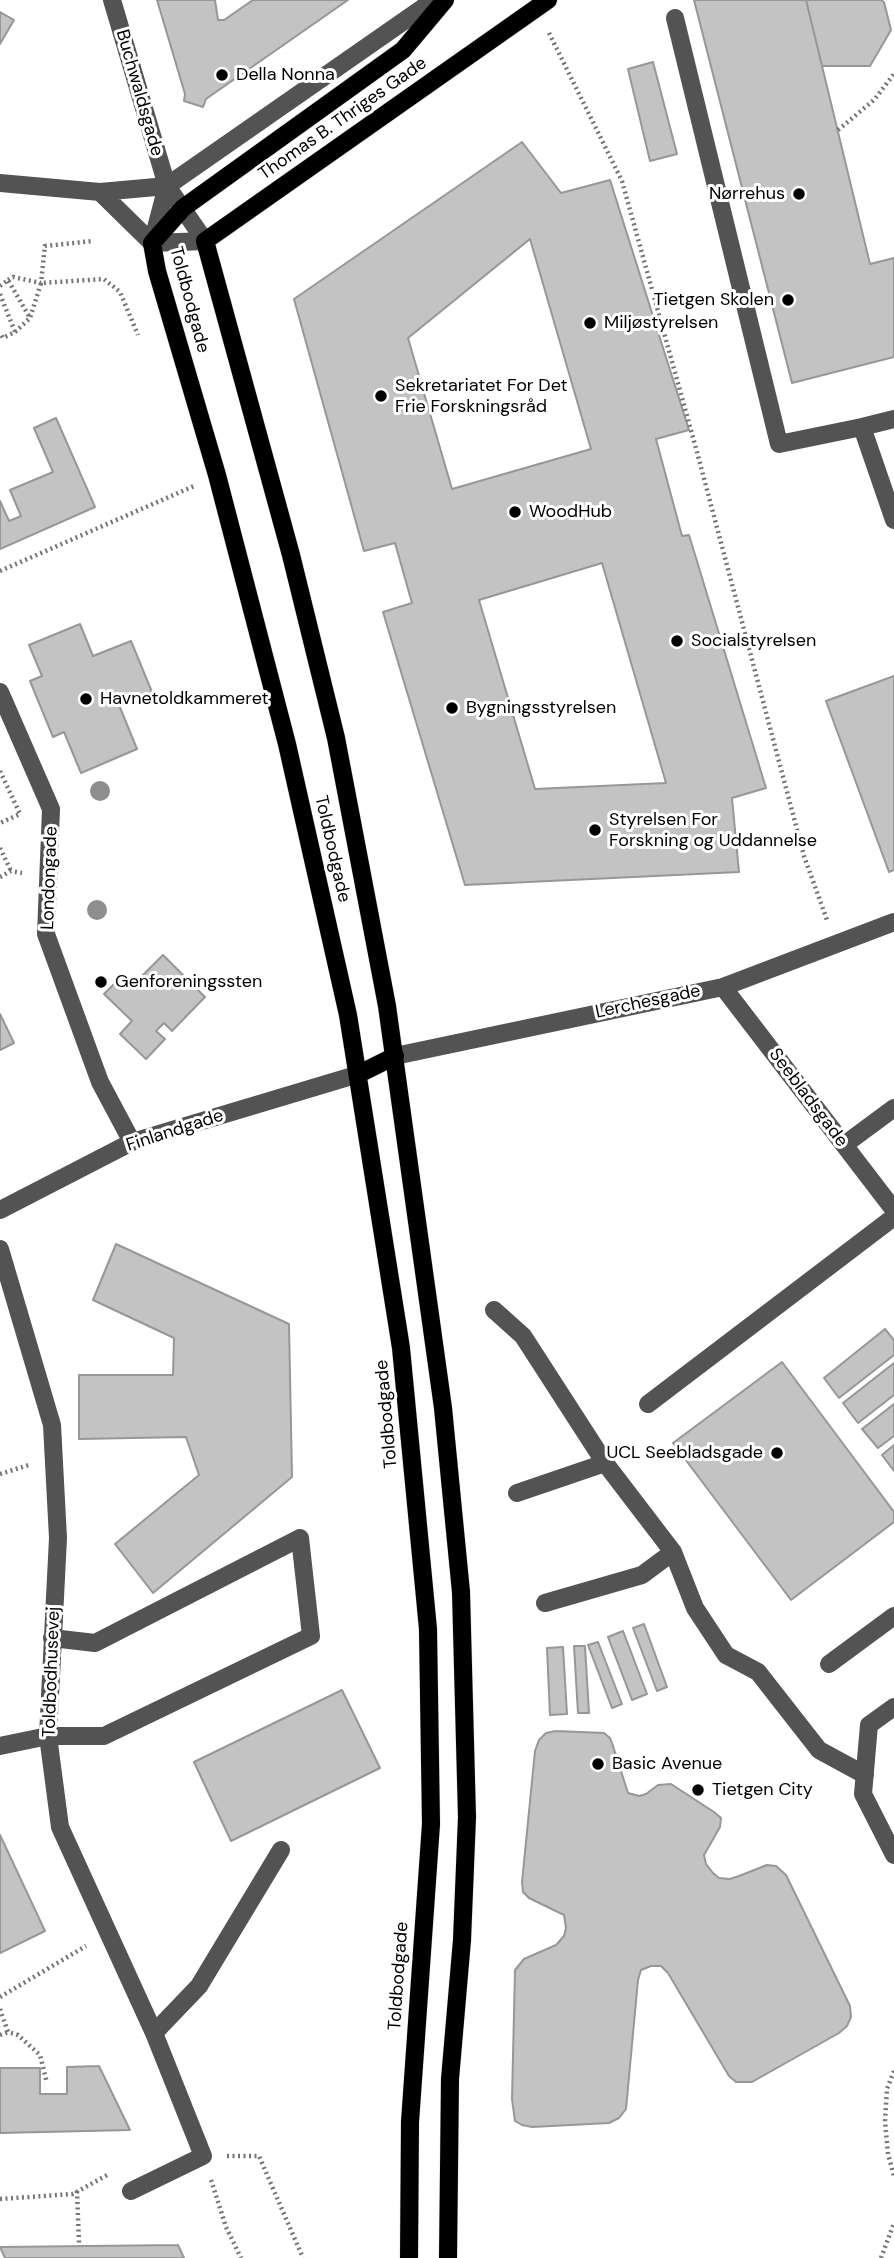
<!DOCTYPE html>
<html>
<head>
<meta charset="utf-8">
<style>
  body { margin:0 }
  canvas { display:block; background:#fff }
</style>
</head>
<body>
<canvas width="894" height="2258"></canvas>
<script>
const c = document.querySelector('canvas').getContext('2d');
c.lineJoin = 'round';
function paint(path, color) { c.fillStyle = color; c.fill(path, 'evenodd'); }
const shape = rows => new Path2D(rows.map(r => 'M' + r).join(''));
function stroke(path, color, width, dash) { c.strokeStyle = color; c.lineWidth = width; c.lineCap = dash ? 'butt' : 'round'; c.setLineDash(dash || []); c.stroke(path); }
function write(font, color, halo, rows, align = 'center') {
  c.font = font + ' "DM Sans",sans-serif'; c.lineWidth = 6; c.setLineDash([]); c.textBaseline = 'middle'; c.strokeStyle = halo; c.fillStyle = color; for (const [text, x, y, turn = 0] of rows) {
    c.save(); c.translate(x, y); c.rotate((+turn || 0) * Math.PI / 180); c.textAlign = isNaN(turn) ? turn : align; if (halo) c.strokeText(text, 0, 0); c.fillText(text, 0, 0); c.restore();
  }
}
const building = shape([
  [157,0,215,0,218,20,224,20,253,0,348,0,206,99,203,107,184,101,185,94,157,0],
  [694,0,806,0,870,264,894,258,894,357,792,383,694,0],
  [806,0,881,0,884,2,891,30,870,66,822,66,806,0],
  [0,12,14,20,0,44,0,12],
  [653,62,677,154,650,161,628,69,653,62],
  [522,142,561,193,610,180,689,430,656,439,682,536,689,535,766,788,732,798,739,872,465,885,383,612,412,603,395,543,364,551,294,299,522,142],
  [530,239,591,449,452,489,408,338,530,239],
  [602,563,666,783,535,789,479,600,602,563],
  [56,418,95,507,0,549,0,501,9,521,21,516,10,490,53,472,34,428,56,418],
  [80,624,93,656,131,641,152,692,119,705,137,749,81,773,64,732,53,737,30,681,42,676,29,645,80,624],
  [894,676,894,870,889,872,826,701,894,676],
  [163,955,205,997,172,1031,164,1023,156,1031,165,1039,146,1059,120,1034,132,1021,104,994,120,978,130,988,163,955],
  [0,1014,14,1043,0,1050,0,1014],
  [116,1244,289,1324,292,1477,153,1593,115,1544,199,1475,186,1437,79,1439,79,1375,173,1375,174,1338,93,1300,116,1244],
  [885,1329,894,1340,894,1355,839,1398,824,1378,885,1329],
  [782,1362,894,1512,894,1522,791,1600,673,1443,782,1362],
  [894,1363,894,1395,858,1423,843,1403,894,1363],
  [894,1404,894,1436,878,1448,862,1429,894,1404],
  [894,1445,894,1471,882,1455,894,1445],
  [644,1624,667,1687,657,1691,633,1628,644,1624],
  [623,1631,647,1694,632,1700,608,1637,623,1631],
  [598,1642,622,1704,612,1708,588,1645,598,1642],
  [574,1646,585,1646,589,1713,578,1713,574,1646],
  [563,1647,567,1714,550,1715,547,1648,563,1647],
  [342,1690,380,1768,231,1841,194,1762,342,1690],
  [556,1731,604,1733,610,1738,613,1746,628,1793,639,1796,646,1794,658,1785,671,1784,714,1812,721,1818,720,1827,704,1855,706,1864,713,1873,719,1878,730,1879,739,1876,767,1865,776,1866,786,1875,850,2006,851,2017,847,2026,839,2033,752,2082,736,2082,729,2076,668,1973,661,1966,651,1966,641,1970,638,1980,626,2109,619,2118,609,2123,532,2127,522,2125,515,2121,512,2099,515,1970,524,1959,556,1945,564,1936,566,1928,564,1915,529,1898,523,1892,522,1882,535,1751,539,1740,546,1733,556,1731],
  [0,1835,45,1931,0,1953,0,1835],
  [99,2066,130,2130,0,2133,0,2068,40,2068,40,2094,67,2094,67,2067,99,2066],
  [178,2245,184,2258,5,2258,0,2247,178,2245]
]);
paint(building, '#c3c3c3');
stroke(building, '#979797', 2);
const major = shape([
  [359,1074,395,1056],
  [409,2258,410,2122,431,1824,428,1629,401,1348,348,1015,287,744,217,475,157,271,152,243,183,208,403,50,445,0],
  [448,2258,450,2079,462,1940,467,1817,461,1592,443,1408,387,1006,336,738,291,555,205,241,548,0]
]);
stroke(major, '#dbdbdb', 19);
stroke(shape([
  [549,33,622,181,697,452,804,856,827,920],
  [838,130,874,100,894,74],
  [8,280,13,277,41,283,45,246,93,241],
  [0,286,8,280,30,318,41,283,104,279,120,292,138,335],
  [0,294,15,332,3,338,0,333],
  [15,332,30,318],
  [0,571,194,486],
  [0,771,20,814,0,823],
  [0,848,11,871],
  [0,877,11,871,22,873],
  [0,1474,29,1465],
  [0,1997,86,1946],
  [0,2009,8,2032,18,2035,40,2055,47,2083],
  [0,2035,8,2032],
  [894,2071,887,2089,885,2121,888,2154,894,2176],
  [227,2156,259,2156,303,2258],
  [211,2180,226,2227,241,2258],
  [77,2191,79,2243],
  [0,2199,73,2194,109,2174],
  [881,2258,894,2223]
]), '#757575', 4.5, [2, 3.5]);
stroke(shape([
  [112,0,167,186,205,241],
  [675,18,779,444,862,427],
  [0,183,100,192,167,186,434,0],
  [100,192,152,243],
  [152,243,167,186],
  [152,243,205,241],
  [894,419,862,427,894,520],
  [0,692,51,809,46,934,100,1082,132,1142],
  [723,987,894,1210],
  [395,1056,723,987,894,922],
  [844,1145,894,1108],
  [0,1210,132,1142,359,1074],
  [0,1249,52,1425,58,1538,48,1736,60,1827,154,2033,203,2156,131,2191],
  [494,1310,523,1336,605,1463,673,1552,695,1608,726,1655,758,1672,819,1750,865,1775],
  [648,1404,894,1217],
  [517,1493,605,1463],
  [545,1603,642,1575,673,1552],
  [829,1664,894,1616],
  [894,1707,869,1725,863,1794,894,1855],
  [0,1746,48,1736,104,1736,311,1636,300,1538,95,1643,52,1638],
  [154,2033,199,1986,281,1850]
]), '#535353', 18);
stroke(major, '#000', 18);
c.fillStyle = '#8e8e8e';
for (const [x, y] of [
  [100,791],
  [97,910]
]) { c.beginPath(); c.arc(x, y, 10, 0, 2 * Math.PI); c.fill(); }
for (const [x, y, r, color] of [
  [222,75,7,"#000"],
  [799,194,7,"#000"],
  [788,300,7,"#000"],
  [590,323,7,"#000"],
  [381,396,7,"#000"],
  [515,512,7,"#000"],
  [677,641,7,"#000"],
  [86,699,7,"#000"],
  [452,708,7,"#000"],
  [595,830,7,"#000"],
  [101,982,7,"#000"],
  [777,1453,7,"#000"],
  [598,1764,7,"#000"],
  [698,1790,7,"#000"]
]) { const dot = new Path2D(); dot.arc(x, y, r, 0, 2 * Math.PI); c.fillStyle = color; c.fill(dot); stroke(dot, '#fff', 2.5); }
write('18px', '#000', '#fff', [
  ["Della Nonna",236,75],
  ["Nørrehus",785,194,"right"],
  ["Tietgen Skolen",774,300,"right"],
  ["Miljøstyrelsen",604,323],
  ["Sekretariatet For Det",395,386],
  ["Frie Forskningsråd",395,407],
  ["WoodHub",529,512],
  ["Socialstyrelsen",691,641],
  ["Havnetoldkammeret",100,699],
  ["Bygningsstyrelsen",466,708],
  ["Styrelsen For",609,820],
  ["Forskning og Uddannelse",609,841],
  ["Genforeningssten",115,982],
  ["UCL Seebladsgade",763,1453,"right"],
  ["Basic Avenue",612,1764],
  ["Tietgen City",712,1790]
], 'left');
write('18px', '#000', '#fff', [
  ["Buchwaldsgade",139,93,74],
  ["Thomas B. Thriges Gade",343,119,-35],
  ["Toldbodgade",189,300,75],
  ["Toldbodgade",332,849,77],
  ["Londongade",50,878,-88],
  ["Lerchesgade",648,1002,-12],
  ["Seebladsgade",808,1098,53],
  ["Finlandgade",175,1131,-18],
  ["Toldbodgade",387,1414,-95],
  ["Toldbodhusevej",52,1672,-88],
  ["Toldbodgade",399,1976,-86]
]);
</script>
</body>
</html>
